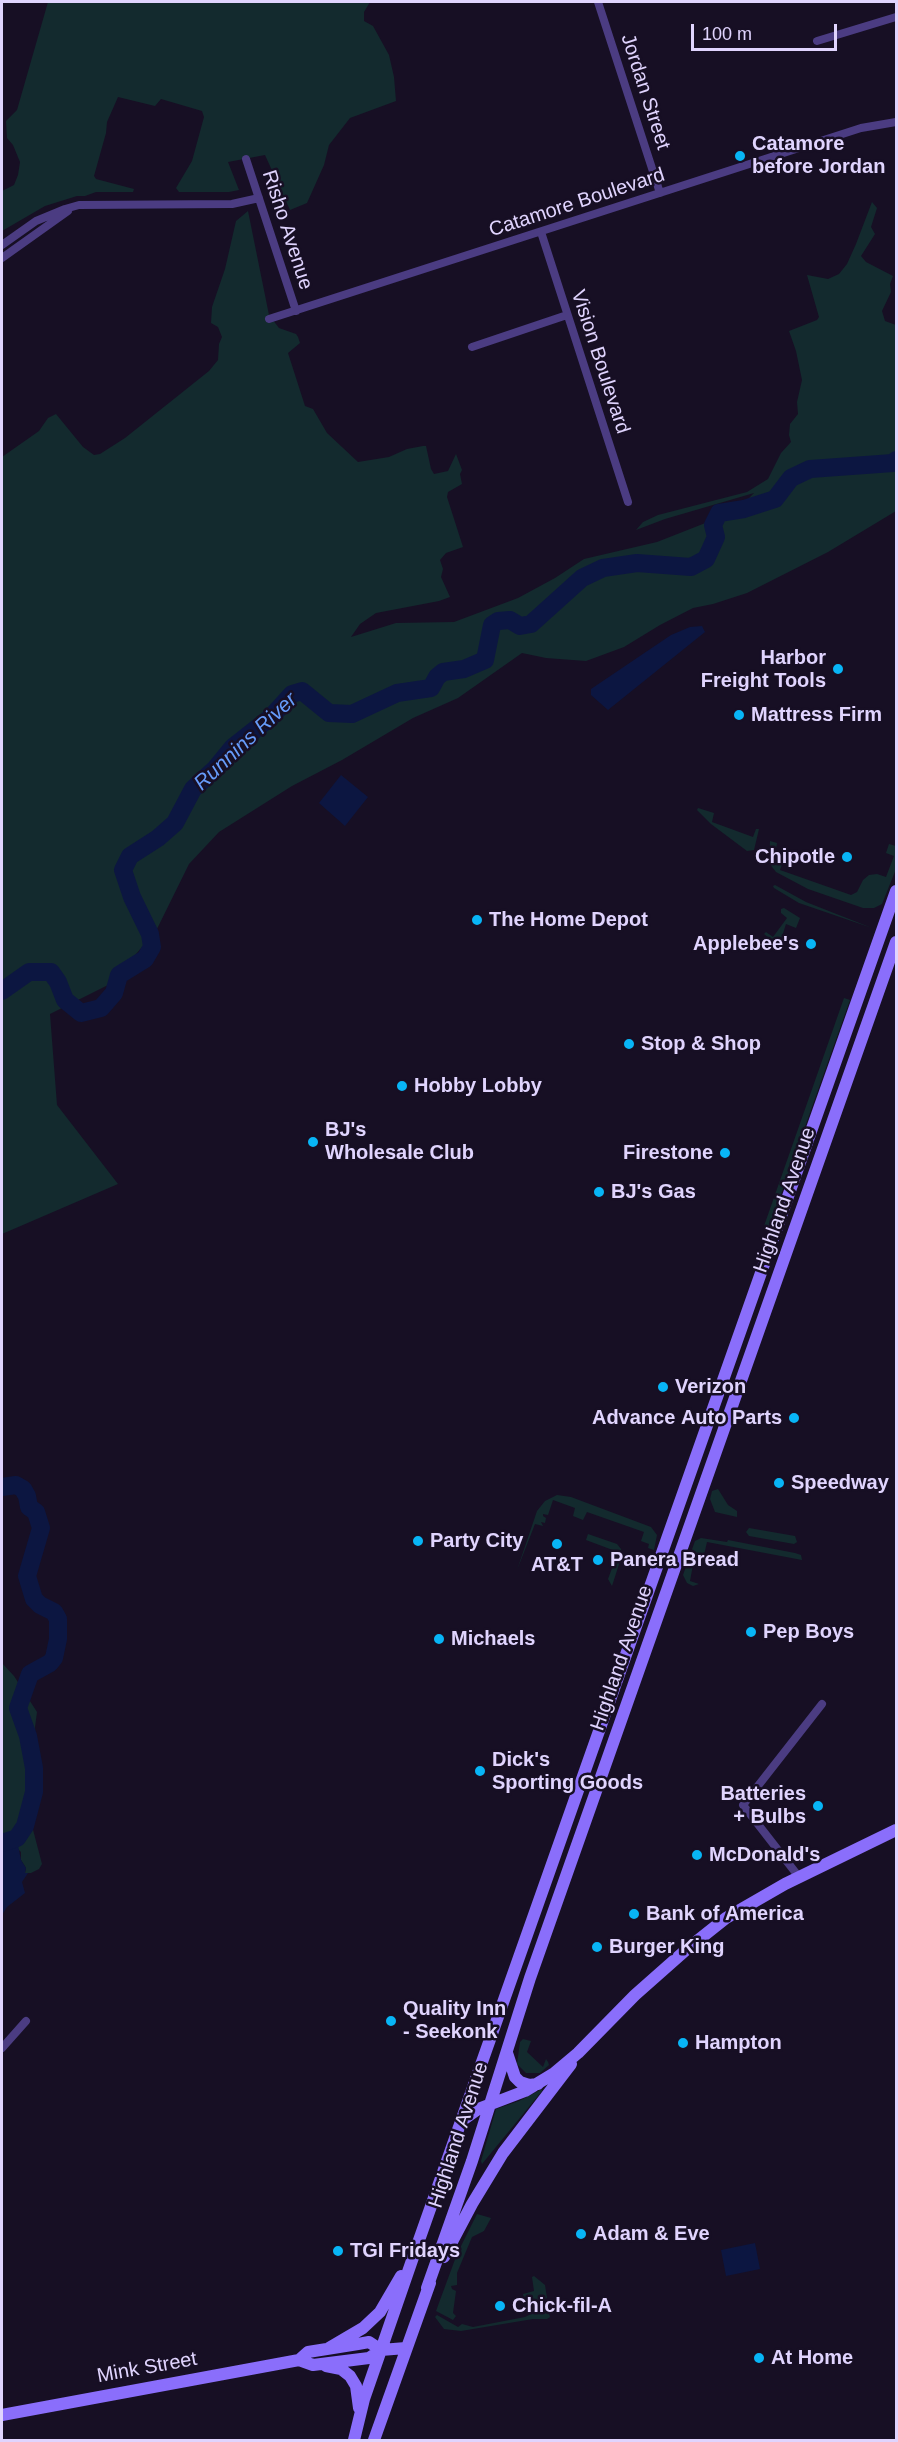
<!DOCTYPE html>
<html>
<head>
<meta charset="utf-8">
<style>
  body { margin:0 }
  #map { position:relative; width:898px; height:2442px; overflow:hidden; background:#170f24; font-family:Arial,sans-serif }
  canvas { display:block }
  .frame { position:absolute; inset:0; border:3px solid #e0d4fe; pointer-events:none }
  .scale { position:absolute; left:691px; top:24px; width:146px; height:27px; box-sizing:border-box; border:3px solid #e0d4fe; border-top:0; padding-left:8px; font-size:18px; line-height:21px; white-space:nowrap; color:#e0d4fe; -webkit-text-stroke:4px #170f24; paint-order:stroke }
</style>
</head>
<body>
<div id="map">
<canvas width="898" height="2442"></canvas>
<div class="frame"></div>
<div class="scale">100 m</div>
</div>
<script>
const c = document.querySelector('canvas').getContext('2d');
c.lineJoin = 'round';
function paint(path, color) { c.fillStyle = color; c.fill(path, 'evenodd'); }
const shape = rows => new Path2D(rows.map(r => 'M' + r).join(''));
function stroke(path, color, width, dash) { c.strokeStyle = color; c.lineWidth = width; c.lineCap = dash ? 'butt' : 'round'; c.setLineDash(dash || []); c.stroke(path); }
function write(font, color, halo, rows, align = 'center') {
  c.font = font + ' Arial,sans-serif'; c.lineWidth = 5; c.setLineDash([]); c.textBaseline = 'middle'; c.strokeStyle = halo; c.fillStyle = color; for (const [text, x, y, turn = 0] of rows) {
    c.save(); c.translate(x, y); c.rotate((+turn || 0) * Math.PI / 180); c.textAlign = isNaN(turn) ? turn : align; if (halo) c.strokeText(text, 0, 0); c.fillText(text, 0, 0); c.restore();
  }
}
paint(shape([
  [48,2,370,2,364,12,364,21,373,26,389,55,394,77,396,101,350,118,329,145,324,165,307,203,290,210,265,155,228,162,239,190,229,192,179,192,176,188,192,161,204,117,202,111,161,99,155,106,118,97,107,122,106,133,94,176,96,179,134,189,133,192,96,192,85,196,77,196,45,206,2,231,2,191,14,185,18,175,20,162,13,145,7,138,6,121,17,110],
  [872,202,877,208,871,227,875,234,861,256,866,262,893,276,890,284,891,292,882,311,885,321,896,325,896,511,828,552,747,593,713,604,693,608,660,625,624,647,586,661,546,658,522,653,458,698,413,718,342,760,292,786,219,832,189,864,156,931,110,984,50,1014,57,1105,118,1184,2,1234,2,457,39,431,48,418,56,414,83,447,94,455,100,454,125,438,209,371,218,360,219,344,222,337,218,327,211,323,212,307,225,269,236,221,248,211,269,315,279,328,296,334,298,337,300,343,288,353,305,406,313,409,327,433,358,462,389,457,407,449,423,446,426,446,431,469,434,474,448,471,456,454,462,470,460,474,462,484,448,492,447,497,463,547,446,553,440,560,443,569,441,577,450,597,439,601,376,613,360,624,351,637,396,623,454,622,518,598,555,578,584,559,657,542,713,520,742,505,754,493,665,519,636,530,643,522,658,515,747,492,768,479,781,453,791,442,789,435,790,424,798,414,797,402,802,380,796,351,789,331,817,320,819,317,807,275,828,279,839,274,847,264,856,244],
  [698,808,714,813,712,822,753,837,756,829,759,829,754,850,747,851,711,824,697,810],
  [770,841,777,843,775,855,784,859,780,870,851,895,857,892,863,880,869,875,877,874,886,877,894,856,886,853,889,844,896,846,896,869,882,904,874,908,863,908,808,889,776,872,769,863],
  [775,885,806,902,872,928,799,903,774,888,773,886],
  [784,908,800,918,796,928,786,924,779,946,764,934,766,932,773,937,787,918,781,913,781,909],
  [844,998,850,1000,769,1228,764,1226],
  [718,1489,728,1505,737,1511,737,1517,715,1512,710,1499,712,1491],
  [557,1495,571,1497,651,1527,657,1535,654,1550,648,1548,649,1544,641,1541,644,1532,587,1512,583,1520,573,1516,575,1508,553,1500,548,1515,543,1514,543,1516,546,1518,545,1523,541,1522,543,1526,535,1524,517,1570,537,1511,545,1501],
  [749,1528,795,1536,797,1542,794,1544,749,1536,746,1532],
  [588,1534,617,1544,621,1549,622,1555,612,1586,608,1579,618,1552,586,1540],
  [701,1538,727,1542,728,1540,795,1553,801,1555,802,1560,707,1542,704,1555,695,1554,690,1581,699,1584,693,1586,687,1583,683,1575,695,1541],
  [2,1663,14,1676,37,1712,35,1727,36,1742,26,1803,42,1864,39,1869,31,1873,25,1873,26,1868,21,1860,21,1852,11,1842,2,1842],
  [523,2039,531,2041,527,2052,543,2067,546,2059,548,2062,549,2065,540,2073,526,2073,517,2064,520,2042],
  [542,2089,542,2091,482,2164,481,2161,496,2109,519,2101],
  [477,2214,491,2218,484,2231,472,2237,457,2273,457,2285,451,2286,452,2289,456,2291,453,2313,456,2316,453,2320,436,2311,457,2254],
  [534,2276,545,2285,547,2298,521,2312,520,2310,526,2309,523,2294,534,2291,532,2277],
  [545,2307,547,2307,550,2317,547,2319,533,2319,461,2331,444,2329,435,2317,437,2315,458,2327,462,2324,473,2327,525,2317]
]), '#132a2e');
paint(shape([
  [702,626,705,632,608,710,591,695,591,689,671,635,690,627],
  [341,775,368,797,345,826,319,803],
  [2,1842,18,1845,21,1860,26,1868,25,1873,28,1873,22,1882,25,1893,7,1907,2,1915],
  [755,2243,760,2269,726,2276,721,2250]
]), '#0c1641');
stroke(shape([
  [2,991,29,972,51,972,58,982,65,1000,81,1013,101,1008,114,993,119,975,145,959,152,947,150,934,132,897,123,870,130,856,158,838,175,823,193,789,215,769,233,747,271,717,292,694,302,691,329,713,352,714,397,693,431,688,437,677,443,672,464,669,485,660,492,625,498,621,510,620,520,626,531,624,582,578,603,568,637,563,691,567,706,559,716,537,713,525,719,513,744,509,775,499,791,478,810,469,893,463,896,460],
  [2,1487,16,1485,23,1489,27,1496,29,1507,36,1512,41,1528,27,1576,34,1599,40,1605,54,1612,58,1619,58,1639,54,1658,50,1663,30,1674,18,1708,28,1736,34,1768,34,1792,25,1826,17,1838,2,1843]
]), '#0c1641', 18);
stroke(shape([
  [598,2,660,193],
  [817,41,896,17],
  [246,159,296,311],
  [541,232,628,502],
  [2,245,36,221,65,209,79,205,232,204,259,198],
  [2,258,68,211],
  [269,319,861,128,896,122],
  [472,347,567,315],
  [799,1877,743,1805,822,1704],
  [2,2048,26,2021]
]), '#4b3c82', 8);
stroke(shape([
  [507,2053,515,2077,520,2082,529,2085,538,2084],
  [464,2119,478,2109,525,2091,553,2074,578,2053,635,1995,687,1949,726,1918,785,1884,896,1830],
  [444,2257,472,2204,503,2153,571,2064],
  [427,2288,472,2161,530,1978,896,942],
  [329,2348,363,2328,380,2312,401,2276],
  [299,2360,308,2352,358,2344,369,2342,381,2350],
  [326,2366,341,2369,350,2376,356,2386,359,2408],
  [2,2415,299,2360,313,2365,369,2358,381,2350,406,2348],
  [354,2440,364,2399,418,2243,896,891],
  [374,2440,430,2283]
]), '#8a6efb', 12);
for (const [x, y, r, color] of [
  [740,156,6,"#08b5f6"],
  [838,669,6,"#08b5f6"],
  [739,715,6,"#08b5f6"],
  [847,857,6,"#08b5f6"],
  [477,920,6,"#08b5f6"],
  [811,944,6,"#08b5f6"],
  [629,1044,6,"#08b5f6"],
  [402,1086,6,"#08b5f6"],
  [313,1142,6,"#08b5f6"],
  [725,1153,6,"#08b5f6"],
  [599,1192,6,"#08b5f6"],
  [663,1387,6,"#08b5f6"],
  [794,1418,6,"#08b5f6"],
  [779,1483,6,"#08b5f6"],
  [418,1541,6,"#08b5f6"],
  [557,1544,6,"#08b5f6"],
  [598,1560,6,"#08b5f6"],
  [751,1632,6,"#08b5f6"],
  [439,1639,6,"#08b5f6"],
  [480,1771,6,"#08b5f6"],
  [818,1806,6,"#08b5f6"],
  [697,1855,6,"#08b5f6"],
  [634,1914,6,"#08b5f6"],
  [597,1947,6,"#08b5f6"],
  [391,2021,6,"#08b5f6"],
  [683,2043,6,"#08b5f6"],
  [581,2234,6,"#08b5f6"],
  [338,2251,6,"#08b5f6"],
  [500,2306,6,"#08b5f6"],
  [759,2358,6,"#08b5f6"]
]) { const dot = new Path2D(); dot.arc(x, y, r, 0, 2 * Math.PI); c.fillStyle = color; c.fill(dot); stroke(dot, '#170f24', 2); }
write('20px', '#e0d4fe', '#170f24', [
  ["Jordan Street",645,92,72],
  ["Catamore Boulevard",577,203,-18],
  ["Risho Avenue",287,230,72],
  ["Vision Boulevard",600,362,72],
  ["Highland Avenue",785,1200,-71],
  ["Highland Avenue",622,1658,-71],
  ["Highland Avenue",459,2135,-72],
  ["Mink Street",147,2368,-10]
]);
write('bold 20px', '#e0d4fe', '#170f24', [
  ["Catamore",752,144],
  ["before Jordan",752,167],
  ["Harbor",826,658,"right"],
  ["Freight Tools",826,681,"right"],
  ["Mattress Firm",751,715],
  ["Chipotle",835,857,"right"],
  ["The Home Depot",489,920],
  ["Applebee's",799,944,"right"],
  ["Stop & Shop",641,1044],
  ["Hobby Lobby",414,1086],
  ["BJ's",325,1130],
  ["Wholesale Club",325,1153],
  ["Firestone",713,1153,"right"],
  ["BJ's Gas",611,1192],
  ["Verizon",675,1387],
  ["Advance Auto Parts",782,1418,"right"],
  ["Speedway",791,1483],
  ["Party City",430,1541],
  ["Panera Bread",610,1560],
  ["AT&T",557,1565,"center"],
  ["Pep Boys",763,1632],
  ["Michaels",451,1639],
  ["Dick's",492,1760],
  ["Sporting Goods",492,1783],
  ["Batteries",806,1794,"right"],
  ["+ Bulbs",806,1817,"right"],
  ["McDonald's",709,1855],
  ["Bank of America",646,1914],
  ["Burger King",609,1947],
  ["Quality Inn",403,2009],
  ["- Seekonk",403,2032],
  ["Hampton",695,2043],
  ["Adam & Eve",593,2234],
  ["TGI Fridays",350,2251],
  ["Chick-fil-A",512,2306],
  ["At Home",771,2358]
], 'left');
write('italic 21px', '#669bfa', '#170f24', [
  ["Runnins River",246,742,-43]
]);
</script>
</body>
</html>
